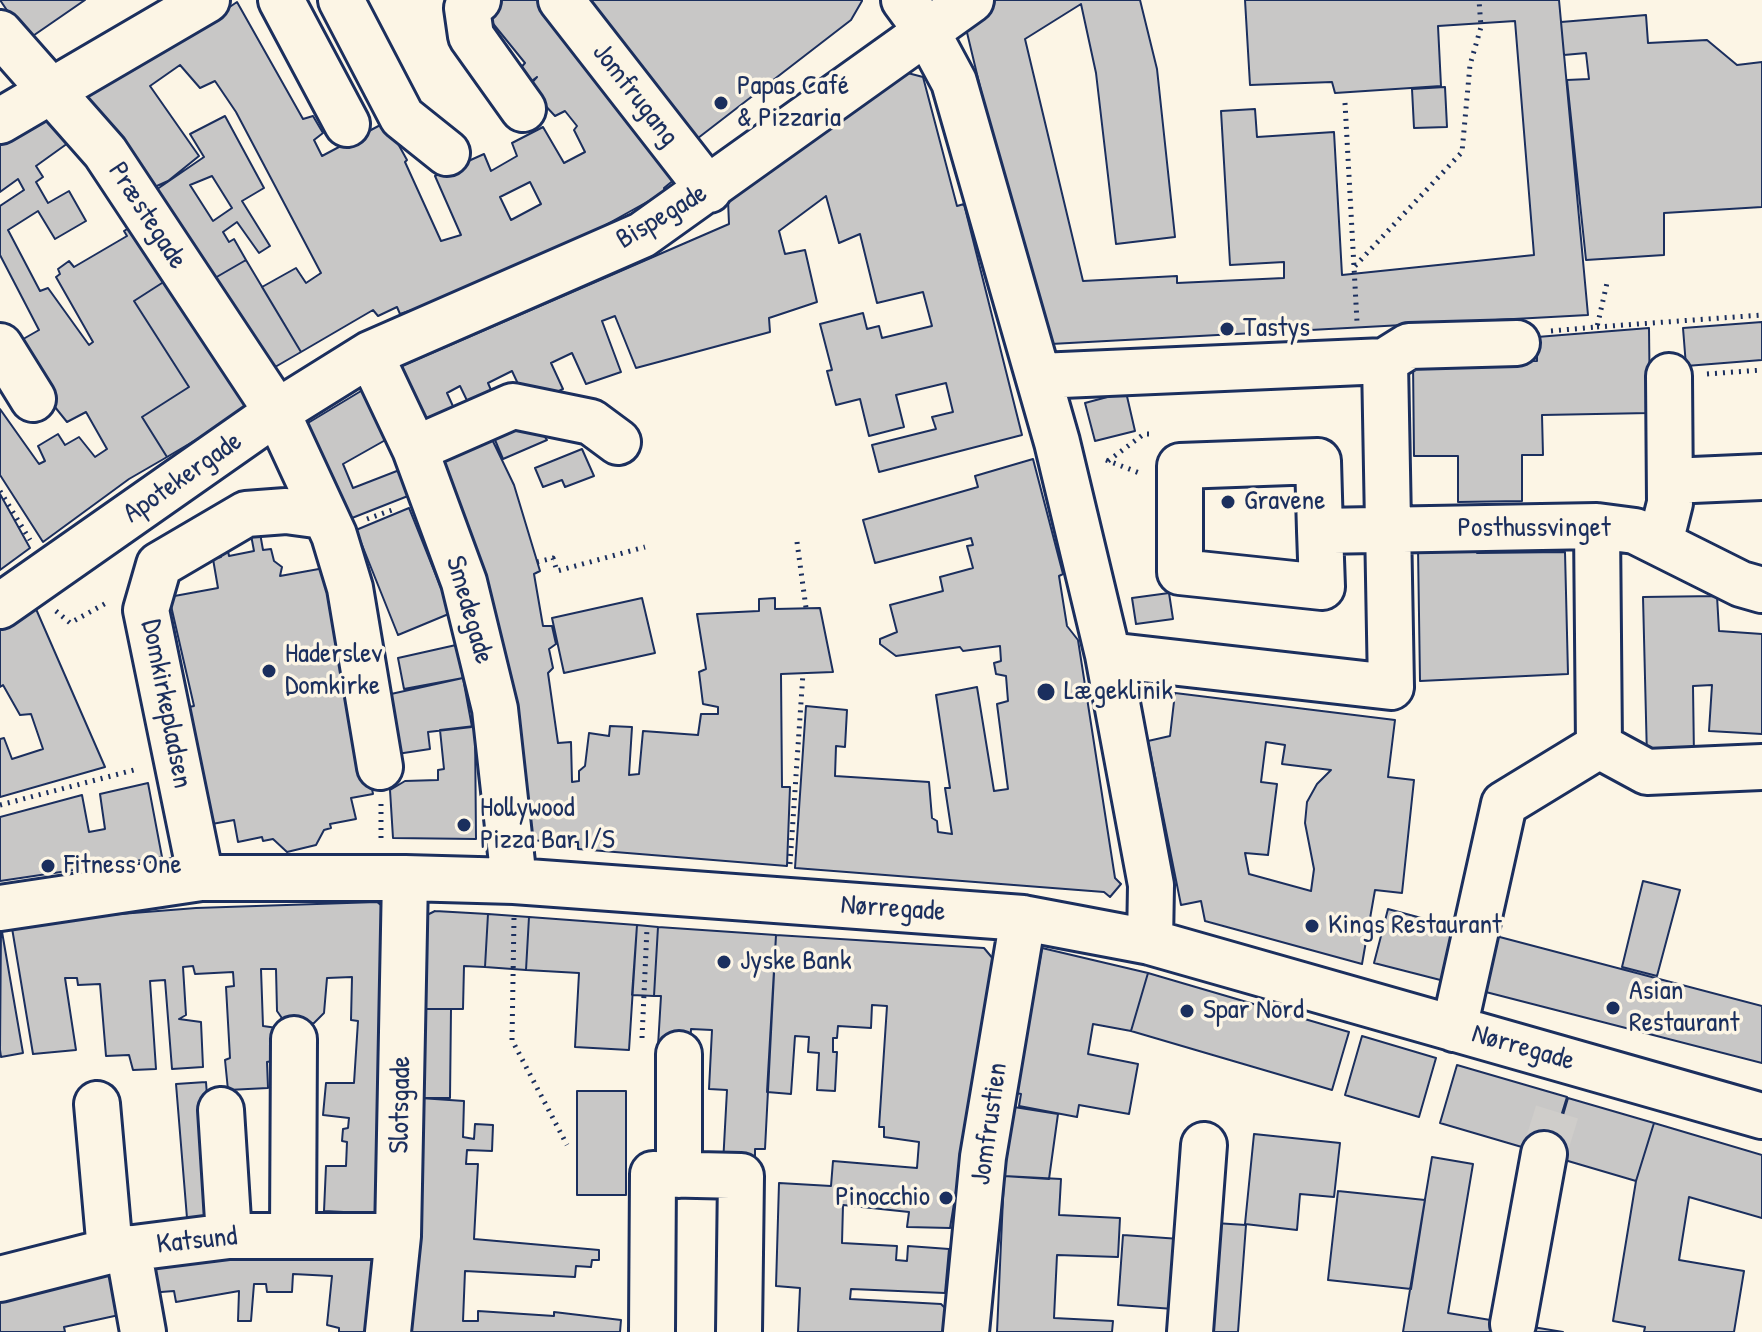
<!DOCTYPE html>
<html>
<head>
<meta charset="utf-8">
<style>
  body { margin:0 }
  canvas { display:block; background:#fcf5e5 }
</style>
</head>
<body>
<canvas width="1762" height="1332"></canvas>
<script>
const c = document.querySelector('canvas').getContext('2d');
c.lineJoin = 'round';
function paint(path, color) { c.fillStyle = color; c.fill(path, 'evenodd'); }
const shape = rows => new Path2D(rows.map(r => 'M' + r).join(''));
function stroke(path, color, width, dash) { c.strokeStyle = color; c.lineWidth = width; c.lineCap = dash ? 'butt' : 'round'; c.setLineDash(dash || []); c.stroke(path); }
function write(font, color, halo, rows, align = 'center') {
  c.font = font + ' "Patrick Hand",sans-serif'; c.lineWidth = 7; c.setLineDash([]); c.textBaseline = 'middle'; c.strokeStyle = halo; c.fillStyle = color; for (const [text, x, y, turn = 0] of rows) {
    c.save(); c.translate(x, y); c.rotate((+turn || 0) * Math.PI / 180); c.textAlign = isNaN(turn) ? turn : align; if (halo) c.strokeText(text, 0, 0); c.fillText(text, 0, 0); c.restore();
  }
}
const building = shape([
  [0,0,85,0,27,40,0,0],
  [494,0,542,0,675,179,664,188,665,192,602,227,605,233,429,309,427,305,400,314,397,307,378,316,373,310,301,352,262,287,296,268,306,283,321,273,236,112,215,81,200,88,180,65,150,86,199,156,168,181,148,190,83,93,163,40,169,48,237,2,303,119,313,116,323,133,314,140,322,156,386,122,407,160,405,162,441,241,461,235,435,176,484,154,491,171,517,156,512,143,543,127,564,163,585,152,574,130,577,126,565,111,555,116,528,87,537,77,528,84,518,71,525,63,482,10,494,0],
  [530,182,541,204,511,220,500,197,530,182],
  [572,0,862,0,862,1,851,20,689,145,572,0],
  [987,0,1140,0,1157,69,1175,237,1116,244,1096,73,1081,4,1025,39,1083,281,1177,276,1177,283,1284,278,1284,262,1230,265,1221,111,1255,109,1257,137,1334,132,1342,275,1534,255,1515,21,1438,26,1441,86,1335,93,1332,82,1250,85,1245,0,1559,0,1588,315,1051,344,1040,337,964,20,987,0],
  [1646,15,1648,43,1707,40,1737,65,1762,62,1762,207,1664,213,1664,255,1586,260,1567,80,1589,79,1586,53,1564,55,1561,22,1646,15],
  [900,71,923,77,957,206,964,204,1022,435,879,472,872,445,936,429,932,417,953,412,946,383,896,395,904,427,869,436,860,399,836,405,827,371,832,370,820,324,863,313,867,329,879,326,882,338,932,326,923,292,877,303,860,234,839,243,826,196,779,231,785,254,805,250,817,302,769,318,770,332,636,368,615,316,602,321,621,372,586,384,572,353,551,363,563,389,534,403,525,399,512,371,488,383,497,404,474,415,460,386,447,393,461,424,432,438,397,368,729,224,728,200,900,71],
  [1445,87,1447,127,1414,128,1412,89,1445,87],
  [51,106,75,138,36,166,43,177,36,182,48,203,69,191,86,221,55,239,38,211,8,230,40,291,48,288,89,345,93,342,56,277,60,274,58,269,69,261,74,267,127,236,124,231,135,224,176,274,134,301,189,387,142,417,167,457,129,479,43,542,0,475,0,409,39,464,45,461,38,446,58,434,65,445,79,437,95,457,107,449,86,412,67,422,30,376,18,342,39,330,0,255,0,206,24,190,18,179,0,192,0,143,51,106],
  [225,116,264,188,242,201,270,246,259,253,237,222,223,232,229,242,234,239,246,260,208,282,150,194,204,157,190,134,225,116],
  [212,176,232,208,213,221,190,185,212,176],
  [246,260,301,352,263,374,208,282,246,260],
  [176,274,258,403,167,457,142,417,189,387,134,301,176,274],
  [1762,322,1762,360,1686,366,1683,328,1762,322],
  [1649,328,1650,413,1542,415,1543,455,1522,455,1522,501,1458,502,1458,456,1414,456,1413,362,1537,361,1537,337,1649,328],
  [366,388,389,438,343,464,353,488,402,469,413,494,352,518,293,432,366,388],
  [1126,392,1135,431,1095,441,1085,403,1126,392],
  [535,423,547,440,503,459,490,428,535,423],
  [487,429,514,485,540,571,534,574,543,626,552,626,556,644,549,649,553,668,548,673,558,743,571,742,572,782,579,781,579,771,585,766,589,733,609,736,610,726,632,727,629,775,639,774,643,731,698,735,701,714,718,714,718,707,703,704,699,672,706,669,697,614,759,611,759,599,775,598,775,609,820,608,833,672,781,674,782,787,790,787,787,866,578,849,578,842,520,840,437,449,487,429],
  [582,449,594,476,565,487,562,480,543,487,535,468,582,449],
  [1033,459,1063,574,1059,576,1067,626,1078,640,1115,878,1121,884,1110,897,1104,892,795,868,806,706,847,710,845,747,836,746,835,776,929,782,932,818,937,821,938,832,952,834,945,788,950,788,936,695,977,687,994,791,1008,789,997,704,1008,701,1006,676,996,674,994,663,1001,661,1000,646,963,651,960,647,896,656,880,644,880,639,897,632,890,605,943,591,940,577,973,568,967,546,973,545,971,538,875,563,863,520,978,487,975,476,1033,459],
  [0,494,30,548,0,570,0,494],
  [409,508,451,613,398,635,356,530,409,508],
  [260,533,263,550,271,549,274,561,282,567,280,576,330,567,373,794,351,798,356,819,330,824,331,828,324,830,316,845,287,852,273,839,263,841,262,837,238,842,234,820,212,824,189,707,194,706,169,597,218,588,213,559,221,557,219,543,226,542,229,556,254,551,251,535,260,533],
  [1477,547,1477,553,1565,552,1568,674,1420,681,1418,548,1477,547],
  [1169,593,1173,619,1136,624,1132,598,1169,593],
  [1717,596,1719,631,1762,634,1762,734,1709,731,1712,685,1693,686,1694,757,1647,758,1643,597,1717,596],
  [642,598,655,653,564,673,552,618,642,598],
  [36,609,105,767,0,797,0,739,4,738,12,759,43,749,31,714,20,715,3,685,0,687,0,625,36,609],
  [456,645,463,678,404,689,398,658,456,645],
  [463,678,472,727,428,732,430,749,397,754,391,694,463,678],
  [1175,693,1395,720,1388,777,1414,780,1402,893,1375,890,1362,964,1205,921,1201,901,1181,905,1148,741,1170,736,1175,693],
  [1266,742,1285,745,1282,764,1331,770,1317,784,1307,802,1305,823,1314,869,1311,891,1249,874,1245,853,1268,855,1277,784,1261,782,1266,742],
  [475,726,476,839,393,838,390,790,405,781,438,780,438,770,444,769,440,730,475,726],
  [148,783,162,857,0,881,0,817,82,795,89,832,105,829,100,794,148,783],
  [1643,881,1680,890,1657,976,1622,967,1643,881],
  [377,902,390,912,383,1214,324,1211,326,1166,346,1166,347,1142,342,1141,343,1129,348,1128,349,1118,323,1115,326,1083,354,1083,358,1021,351,1020,352,977,327,978,324,1013,314,1023,286,1024,277,1011,276,969,261,969,263,1026,277,1028,277,1060,267,1062,268,1088,228,1090,225,1060,230,1058,226,987,234,986,233,972,195,974,193,966,183,967,186,1015,179,1019,201,1022,203,1067,172,1069,165,980,150,981,156,1069,133,1070,129,1055,106,1056,100,984,78,985,77,978,65,978,76,1050,33,1054,12,928,56,922,57,919,196,908,377,902],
  [1388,909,1462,929,1456,984,1374,963,1388,909],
  [435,911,488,914,485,967,464,966,463,1009,421,1009,423,917,435,911],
  [488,914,529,917,526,970,485,967,488,914],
  [529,917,637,925,629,1050,575,1047,579,973,526,970,529,917],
  [637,925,658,927,654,996,632,995,637,925],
  [1,926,23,1053,1,1057,0,1050,1,926],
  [658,927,776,935,765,1149,755,1149,755,1158,723,1164,727,1090,709,1089,712,1030,691,1029,690,1048,658,1046,661,996,654,996,658,927],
  [776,935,984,948,994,960,950,1228,907,1227,909,1212,843,1205,842,1243,897,1246,896,1260,907,1261,908,1246,949,1249,945,1293,851,1289,850,1299,941,1304,947,1310,947,1332,798,1332,800,1288,776,1286,779,1183,831,1186,833,1161,917,1168,919,1142,884,1137,884,1127,879,1127,887,1006,872,1005,871,1028,838,1026,837,1038,833,1038,833,1052,837,1052,835,1091,817,1090,819,1053,808,1052,809,1037,795,1036,791,1094,767,1092,776,935],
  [1492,935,1762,1006,1762,1063,1478,990,1492,935],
  [1042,948,1148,973,1131,1031,1093,1024,1088,1054,1138,1064,1129,1114,1079,1105,1077,1117,1019,1106,1021,1094,1016,1093,1042,948],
  [1148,973,1349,1032,1332,1090,1131,1031,1148,973],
  [421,1009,451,1009,450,1098,420,1098,421,1009],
  [1362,1036,1436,1058,1419,1117,1345,1095,1362,1036],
  [1457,1065,1567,1097,1549,1155,1440,1123,1457,1065],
  [206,1082,216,1216,187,1218,176,1084,206,1082],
  [577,1091,626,1091,626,1195,577,1195,577,1091],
  [420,1098,464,1101,463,1137,474,1139,475,1124,493,1125,492,1151,467,1150,466,1164,478,1164,474,1239,599,1250,599,1260,592,1260,591,1267,576,1266,575,1277,465,1271,463,1321,478,1321,478,1311,554,1316,554,1312,621,1320,620,1332,406,1332,420,1098],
  [1568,1098,1654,1123,1636,1181,1551,1156,1568,1098],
  [1014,1107,1058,1114,1049,1179,1004,1176,1014,1107],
  [1654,1123,1762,1155,1762,1218,1689,1197,1679,1260,1744,1271,1734,1332,1644,1332,1645,1327,1613,1321,1636,1181,1654,1123],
  [1254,1134,1340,1143,1334,1197,1300,1194,1297,1230,1245,1224,1254,1134],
  [1432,1157,1473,1164,1448,1313,1563,1332,1403,1332,1432,1157],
  [1004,1176,1061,1179,1059,1215,1120,1218,1118,1257,1057,1255,1054,1318,1113,1321,1112,1332,997,1332,1004,1176],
  [1338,1191,1425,1200,1411,1289,1328,1280,1338,1191],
  [1215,1223,1246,1225,1238,1332,1208,1332,1215,1223],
  [1123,1235,1180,1239,1174,1309,1118,1305,1123,1235],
  [237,1250,381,1254,375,1332,339,1332,339,1328,327,1325,332,1276,293,1274,292,1292,267,1292,266,1284,254,1284,251,1321,238,1321,239,1291,176,1302,174,1291,148,1293,145,1263,237,1250],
  [110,1271,119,1315,64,1327,65,1332,0,1332,0,1295,110,1271]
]);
paint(building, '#c8c7c6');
stroke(building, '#1b2f5e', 2);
stroke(shape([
  [1544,1154,1562,1096]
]), '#cfcdca', 44, [44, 22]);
const minor = shape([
  [281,0,347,124],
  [341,0,402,117,447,153],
  [478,0,467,8,471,36,523,109],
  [561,0,709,190],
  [904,0,926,30,954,82,1057,442,1108,655,1151,885,1150,942],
  [0,33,105,152,277,412,334,535,350,588,380,767],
  [0,121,207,0],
  [0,346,33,399],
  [370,354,415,449,464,582,495,709,514,881],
  [1039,376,1385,361,1409,346,1517,343],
  [415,449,513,406,591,422,618,442],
  [1670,481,1762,477],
  [1320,531,1322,587,1180,572,1180,466,1318,461,1320,531,1597,526,1635,531,1741,584,1762,590],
  [1660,543,1670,503,1669,376],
  [0,606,277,412,370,354,642,235,971,0],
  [1108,655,1391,687,1385,361],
  [1599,746,1647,772,1762,767],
  [201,878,146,610,159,565,246,514,286,511,323,516],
  [0,908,201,878,405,878,514,881,1023,918,1150,942,1762,1116],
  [1454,1029,1504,804,1599,746,1597,526],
  [679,1054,679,1175],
  [97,1104,110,1251],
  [221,1110,229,1236],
  [293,1234,294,1039],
  [128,1248,143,1332],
  [0,1279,110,1251,229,1236,398,1236],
  [1513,1324,1544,1154],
  [388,1332,398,1236,405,878],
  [652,1332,653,1174,741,1176,739,1332],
  [966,1332,983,1157,1023,918],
  [1190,1332,1204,1145]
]);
stroke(minor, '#1b2f5e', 50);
stroke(shape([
  [1345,103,1357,322],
  [1355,266,1462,152,1470,65,1481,27,1479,0],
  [1597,327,1762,315],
  [1551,331,1597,327,1607,283],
  [1707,374,1762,370],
  [1106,460,1142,474],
  [1108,461,1144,434,1155,434],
  [0,491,30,540],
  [367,519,395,509],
  [797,542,806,608],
  [537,562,553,558,557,571,645,547],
  [56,611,70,623,108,602],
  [381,804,381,838],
  [0,805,138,769],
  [790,864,803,673],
  [514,918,512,1040,567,1145],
  [642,1038,647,928]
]), '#1b2f5e', 5, [2, 6]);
stroke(minor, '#fcf5e5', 44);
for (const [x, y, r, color] of [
  [721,103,8,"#1b2f5e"],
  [1227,329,8,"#1b2f5e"],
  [1228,502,8,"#1b2f5e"],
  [269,671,8,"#1b2f5e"],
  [1046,692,10,"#1b2f5e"],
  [464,825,8,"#1b2f5e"],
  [48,866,8,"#1b2f5e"],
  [1312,926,8,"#1b2f5e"],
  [724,962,8,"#1b2f5e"],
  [1613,1008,8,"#1b2f5e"],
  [1187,1011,8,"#1b2f5e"],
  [946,1198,8,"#1b2f5e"]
]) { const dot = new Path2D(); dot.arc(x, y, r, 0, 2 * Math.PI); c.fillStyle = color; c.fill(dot); stroke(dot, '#fcf5e5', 3); }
write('28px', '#1b2f5e', '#fcf5e5', [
  ["Papas Café",737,87],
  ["& Pizzaria",737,119],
  ["Tastys",1243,329],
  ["Gravene",1244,502],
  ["Haderslev",285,655],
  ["Domkirke",285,687],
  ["Lægeklinik",1064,692],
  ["Hollywood",480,809],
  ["Pizza Bar I/S",480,841],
  ["Fitness One",64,866],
  ["Kings Restaurant",1328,926],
  ["Jyske Bank",740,962],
  ["Asian",1629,992],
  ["Restaurant",1629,1024],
  ["Spar Nord",1203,1011],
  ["Pinocchio",930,1198,"right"]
], 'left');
write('28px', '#1b2f5e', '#fcf5e5', [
  ["Jomfrugang",635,95,52],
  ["Præstegade",147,216,57],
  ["Bispegade",662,217,-31],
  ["Apotekergade",183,478,-35],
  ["Posthussvinget",1534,529],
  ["Smedegade",469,610,74],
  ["Domkirkepladsen",166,704,79],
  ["Nørregade",893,909,4],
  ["Nørregade",1523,1048,16],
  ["Slotsgade",401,1105,-89],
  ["Jomfrustien",990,1124,-82],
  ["Katsund",197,1241,-6]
]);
</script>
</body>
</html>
